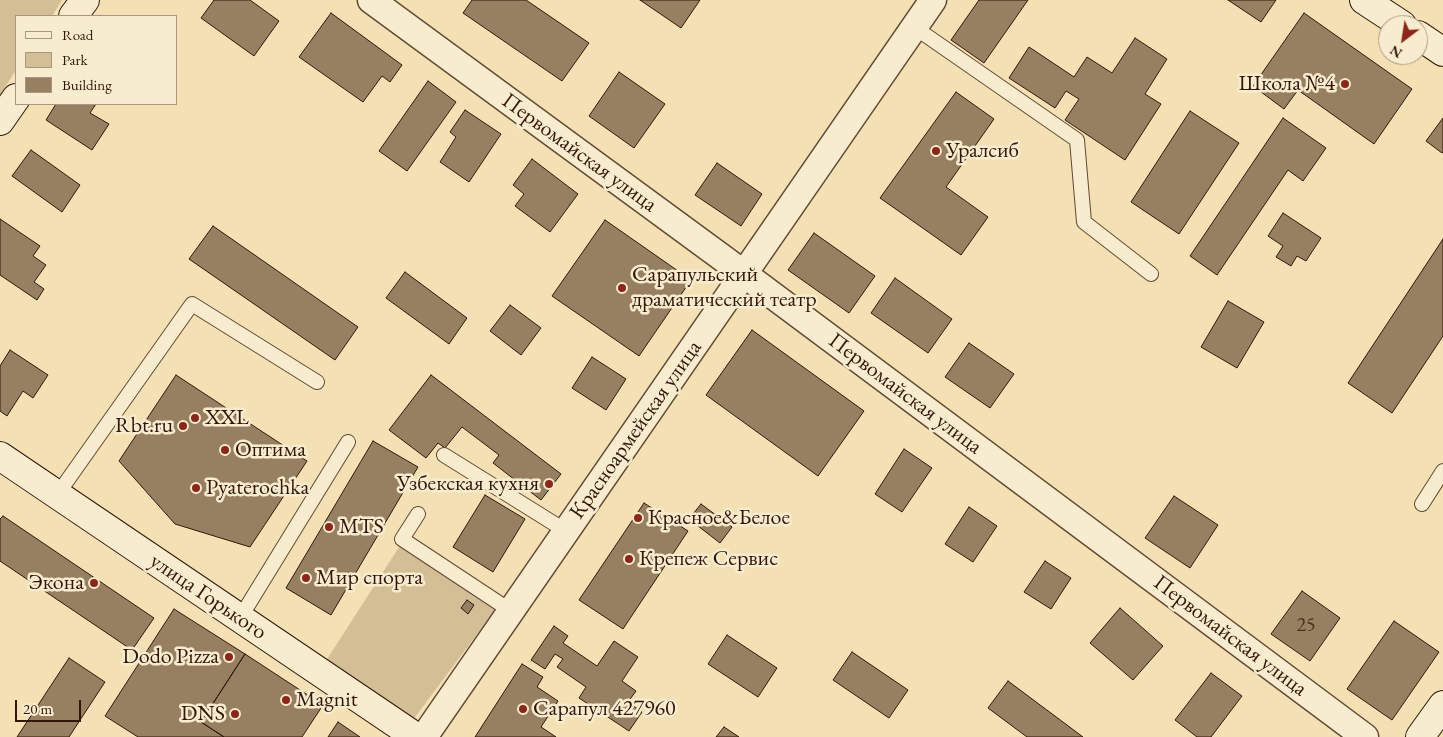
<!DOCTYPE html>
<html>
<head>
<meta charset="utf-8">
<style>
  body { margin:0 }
  #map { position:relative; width:1443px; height:737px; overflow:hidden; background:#f4e1b3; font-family:"EB Garamond",serif }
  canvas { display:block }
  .legend { position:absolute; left:15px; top:15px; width:162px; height:90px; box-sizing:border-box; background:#f8ecce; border:1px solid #a99680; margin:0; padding:6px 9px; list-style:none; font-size:15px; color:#33160b }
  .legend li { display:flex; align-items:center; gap:10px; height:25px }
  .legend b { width:25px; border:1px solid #a99680 }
  .north { position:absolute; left:1378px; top:15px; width:50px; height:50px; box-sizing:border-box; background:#f8ecce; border:1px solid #a99680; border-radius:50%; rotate:211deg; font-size:14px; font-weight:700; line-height:20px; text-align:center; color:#33160b }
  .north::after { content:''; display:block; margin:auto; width:18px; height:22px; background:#8f2418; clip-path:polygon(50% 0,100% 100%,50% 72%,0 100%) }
  .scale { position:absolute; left:15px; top:700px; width:66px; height:22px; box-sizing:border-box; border:2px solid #33160b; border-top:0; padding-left:6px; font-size:15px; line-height:18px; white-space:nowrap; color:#33160b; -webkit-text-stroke:4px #f8ecce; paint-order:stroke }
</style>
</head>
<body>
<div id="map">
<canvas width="1443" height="737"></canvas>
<ul class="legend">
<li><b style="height:6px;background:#f8ecce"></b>Road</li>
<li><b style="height:14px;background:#d3be96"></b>Park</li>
<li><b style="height:14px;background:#978062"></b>Building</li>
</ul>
<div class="north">N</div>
<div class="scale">20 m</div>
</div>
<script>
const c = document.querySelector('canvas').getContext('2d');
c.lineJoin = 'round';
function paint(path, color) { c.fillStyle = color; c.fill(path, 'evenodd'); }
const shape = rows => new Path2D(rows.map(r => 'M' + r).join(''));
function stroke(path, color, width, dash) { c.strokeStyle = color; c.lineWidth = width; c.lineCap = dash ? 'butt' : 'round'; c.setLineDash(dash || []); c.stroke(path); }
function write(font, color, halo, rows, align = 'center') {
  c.font = font + ' "EB Garamond",serif'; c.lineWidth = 5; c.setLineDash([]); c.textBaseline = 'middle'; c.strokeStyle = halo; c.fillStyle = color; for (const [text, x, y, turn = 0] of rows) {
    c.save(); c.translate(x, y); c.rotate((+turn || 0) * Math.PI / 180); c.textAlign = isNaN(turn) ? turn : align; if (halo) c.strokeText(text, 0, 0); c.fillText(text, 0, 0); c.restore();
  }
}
paint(shape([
  [0,0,62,0,52,16,16,16,16,70,0,95],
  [401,544,495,610,413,720,324,664]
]), '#d3be96');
const building = shape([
  [214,0,250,0,279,21,254,56,201,18,214,0],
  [472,0,526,0,589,43,562,81,463,13,472,0],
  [640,0,700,0,681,28,640,0],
  [979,0,1028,0,984,63,951,40,979,0],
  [1228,0,1276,0,1261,22,1228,0],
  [331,13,402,65,390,82,382,76,363,102,299,57,331,13],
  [1304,13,1412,89,1374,144,1298,90,1284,109,1253,86,1304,13],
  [1135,38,1167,59,1145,94,1161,104,1125,160,1065,120,1079,99,1066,91,1055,108,1009,78,1029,47,1074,77,1087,57,1112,73,1135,38],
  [619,72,665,104,634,148,589,116,619,72],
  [428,81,456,102,407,171,379,151,428,81],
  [956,92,994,119,946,187,988,217,961,255,880,198,956,92],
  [56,104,96,104,90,113,109,124,92,150,46,120,56,104],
  [465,110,501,134,469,182,440,162,456,137,450,132,465,110],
  [1190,111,1239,143,1179,234,1131,202,1190,111],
  [1283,118,1326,148,1303,181,1288,170,1217,275,1190,256,1283,118],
  [1443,118,1443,152,1442,153,1426,141,1443,118],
  [31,150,80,185,62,212,12,176,31,150],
  [532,159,578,194,550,232,515,206,524,194,513,185,532,159],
  [717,163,762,194,741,226,695,195,717,163],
  [1283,213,1321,238,1306,261,1297,256,1291,266,1276,257,1283,246,1268,236,1283,213],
  [0,219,40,246,33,256,46,265,34,282,44,289,37,300,0,275,0,219],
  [605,220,691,280,639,356,552,296,605,220],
  [213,226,358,327,335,360,189,259,213,226],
  [814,233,875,276,849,313,788,270,814,233],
  [1443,239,1443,336,1392,413,1348,383,1443,239],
  [405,272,467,318,449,344,386,298,405,272],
  [895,278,952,319,928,353,871,313,895,278],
  [1228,301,1264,322,1237,368,1201,347,1228,301],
  [510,305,541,328,521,355,490,331,510,305],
  [752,330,864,411,818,476,706,395,752,330],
  [969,343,1014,374,990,408,945,377,969,343],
  [10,350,48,375,33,398,23,391,7,416,0,411,0,366,10,350],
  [592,357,626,379,606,410,572,388,592,357],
  [176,375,307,461,250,547,175,524,119,461,176,375],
  [431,375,561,474,541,500,493,463,499,455,462,427,445,448,438,443,426,458,389,430,431,375],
  [373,441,418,467,331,615,286,588,373,441],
  [904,449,932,468,902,512,875,494,904,449],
  [485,495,525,519,493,572,453,547,485,495],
  [1174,496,1218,525,1190,568,1145,538,1174,496],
  [644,503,688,531,623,629,579,600,644,503],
  [701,504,732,527,720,543,689,519,701,504],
  [969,507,997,526,973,562,945,544,969,507],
  [3,516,154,618,132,650,0,561,0,519,3,516],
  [1045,561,1071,578,1051,609,1024,592,1045,561],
  [1302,591,1340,618,1310,661,1271,634,1302,591],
  [467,600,474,605,468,614,461,608,467,600],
  [1120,608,1163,646,1133,680,1090,643,1120,608],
  [174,609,245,654,201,722,224,737,138,737,105,716,174,609],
  [1394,621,1439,652,1392,720,1347,689,1394,621],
  [554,626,568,636,563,643,597,666,614,641,638,657,622,681,636,691,628,702,642,712,629,731,579,698,586,687,557,667,563,659,555,654,545,669,531,660,554,626],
  [727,635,777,668,758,697,708,664,727,635],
  [852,652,908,690,889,718,833,680,852,652],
  [245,654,323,705,302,737,224,737,201,722,245,654],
  [69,658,105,682,69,737,17,737,69,658],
  [522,664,543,677,537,687,558,701,541,727,556,737,475,737,522,664],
  [1211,673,1242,696,1211,737,1197,737,1175,720,1211,673],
  [1008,681,1083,737,1027,737,988,708,1008,681],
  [338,722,360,737,328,737,338,722],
  [724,727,739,737,716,737,724,727]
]);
paint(building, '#978062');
stroke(building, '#33160b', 1);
const lane = shape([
  [914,27,1077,140,1084,222,1151,274],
  [444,455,566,531],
  [57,495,192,304,317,382],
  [1422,504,1443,471],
  [418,514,402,539,511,611],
  [240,618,348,442]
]);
const street = shape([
  [371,0,724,259,1365,737],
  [424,737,933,0]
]);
const secondary = shape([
  [1364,0,1402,25],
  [73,16,85,0],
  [1418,35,1443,52],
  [0,121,16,98],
  [0,456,416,737],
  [1420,737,1443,705]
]);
stroke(lane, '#634935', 16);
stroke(street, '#634935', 29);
stroke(secondary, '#33160b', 30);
stroke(lane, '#f8ecce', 14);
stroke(street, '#f8ecce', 26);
stroke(secondary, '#f8ecce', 28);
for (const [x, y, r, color] of [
  [1345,84,5,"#8f2418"],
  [936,151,5,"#8f2418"],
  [622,288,5,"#8f2418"],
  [195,418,5,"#8f2418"],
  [183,426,5,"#8f2418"],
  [225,450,5,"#8f2418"],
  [549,484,5,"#8f2418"],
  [196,488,5,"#8f2418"],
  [638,518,5,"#8f2418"],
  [329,527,5,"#8f2418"],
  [629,559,5,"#8f2418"],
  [306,578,5,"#8f2418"],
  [94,583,5,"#8f2418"],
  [229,657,5,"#8f2418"],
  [286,700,5,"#8f2418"],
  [523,709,5,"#8f2418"],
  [235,714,5,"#8f2418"]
]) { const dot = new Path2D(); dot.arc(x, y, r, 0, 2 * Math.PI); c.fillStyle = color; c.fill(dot); stroke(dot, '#f8ecce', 2); }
write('20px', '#4c3021', null, [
  ["25",1306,626]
]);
write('22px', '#33160b', '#f8ecce', [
  ["Школа №4",1335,84,"right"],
  ["Уралсиб",946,151],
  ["Сарапульский",632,275],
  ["драматический театр",632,300],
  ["XXL",205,418],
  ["Rbt.ru",173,426,"right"],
  ["Оптима",235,450],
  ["Узбекская кухня",539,484,"right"],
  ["Pyaterochka",206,488],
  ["Красное&Белое",648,518],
  ["MTS",339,527],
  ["Крепеж Сервис",639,559],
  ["Мир спорта",316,578],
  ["Экона",84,583,"right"],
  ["Dodo Pizza",219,657,"right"],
  ["Magnit",296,700],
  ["Сарапул 427960",533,709],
  ["DNS",225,714,"right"]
], 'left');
write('22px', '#33160b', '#f8ecce', [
  ["Первомайская улица",579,153,36],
  ["Первомайская улица",905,394,37],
  ["Красноармейская улица",636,430,-55],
  ["улица Горького",208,597,34],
  ["Первомайская улица",1230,636,37]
]);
</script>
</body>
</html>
